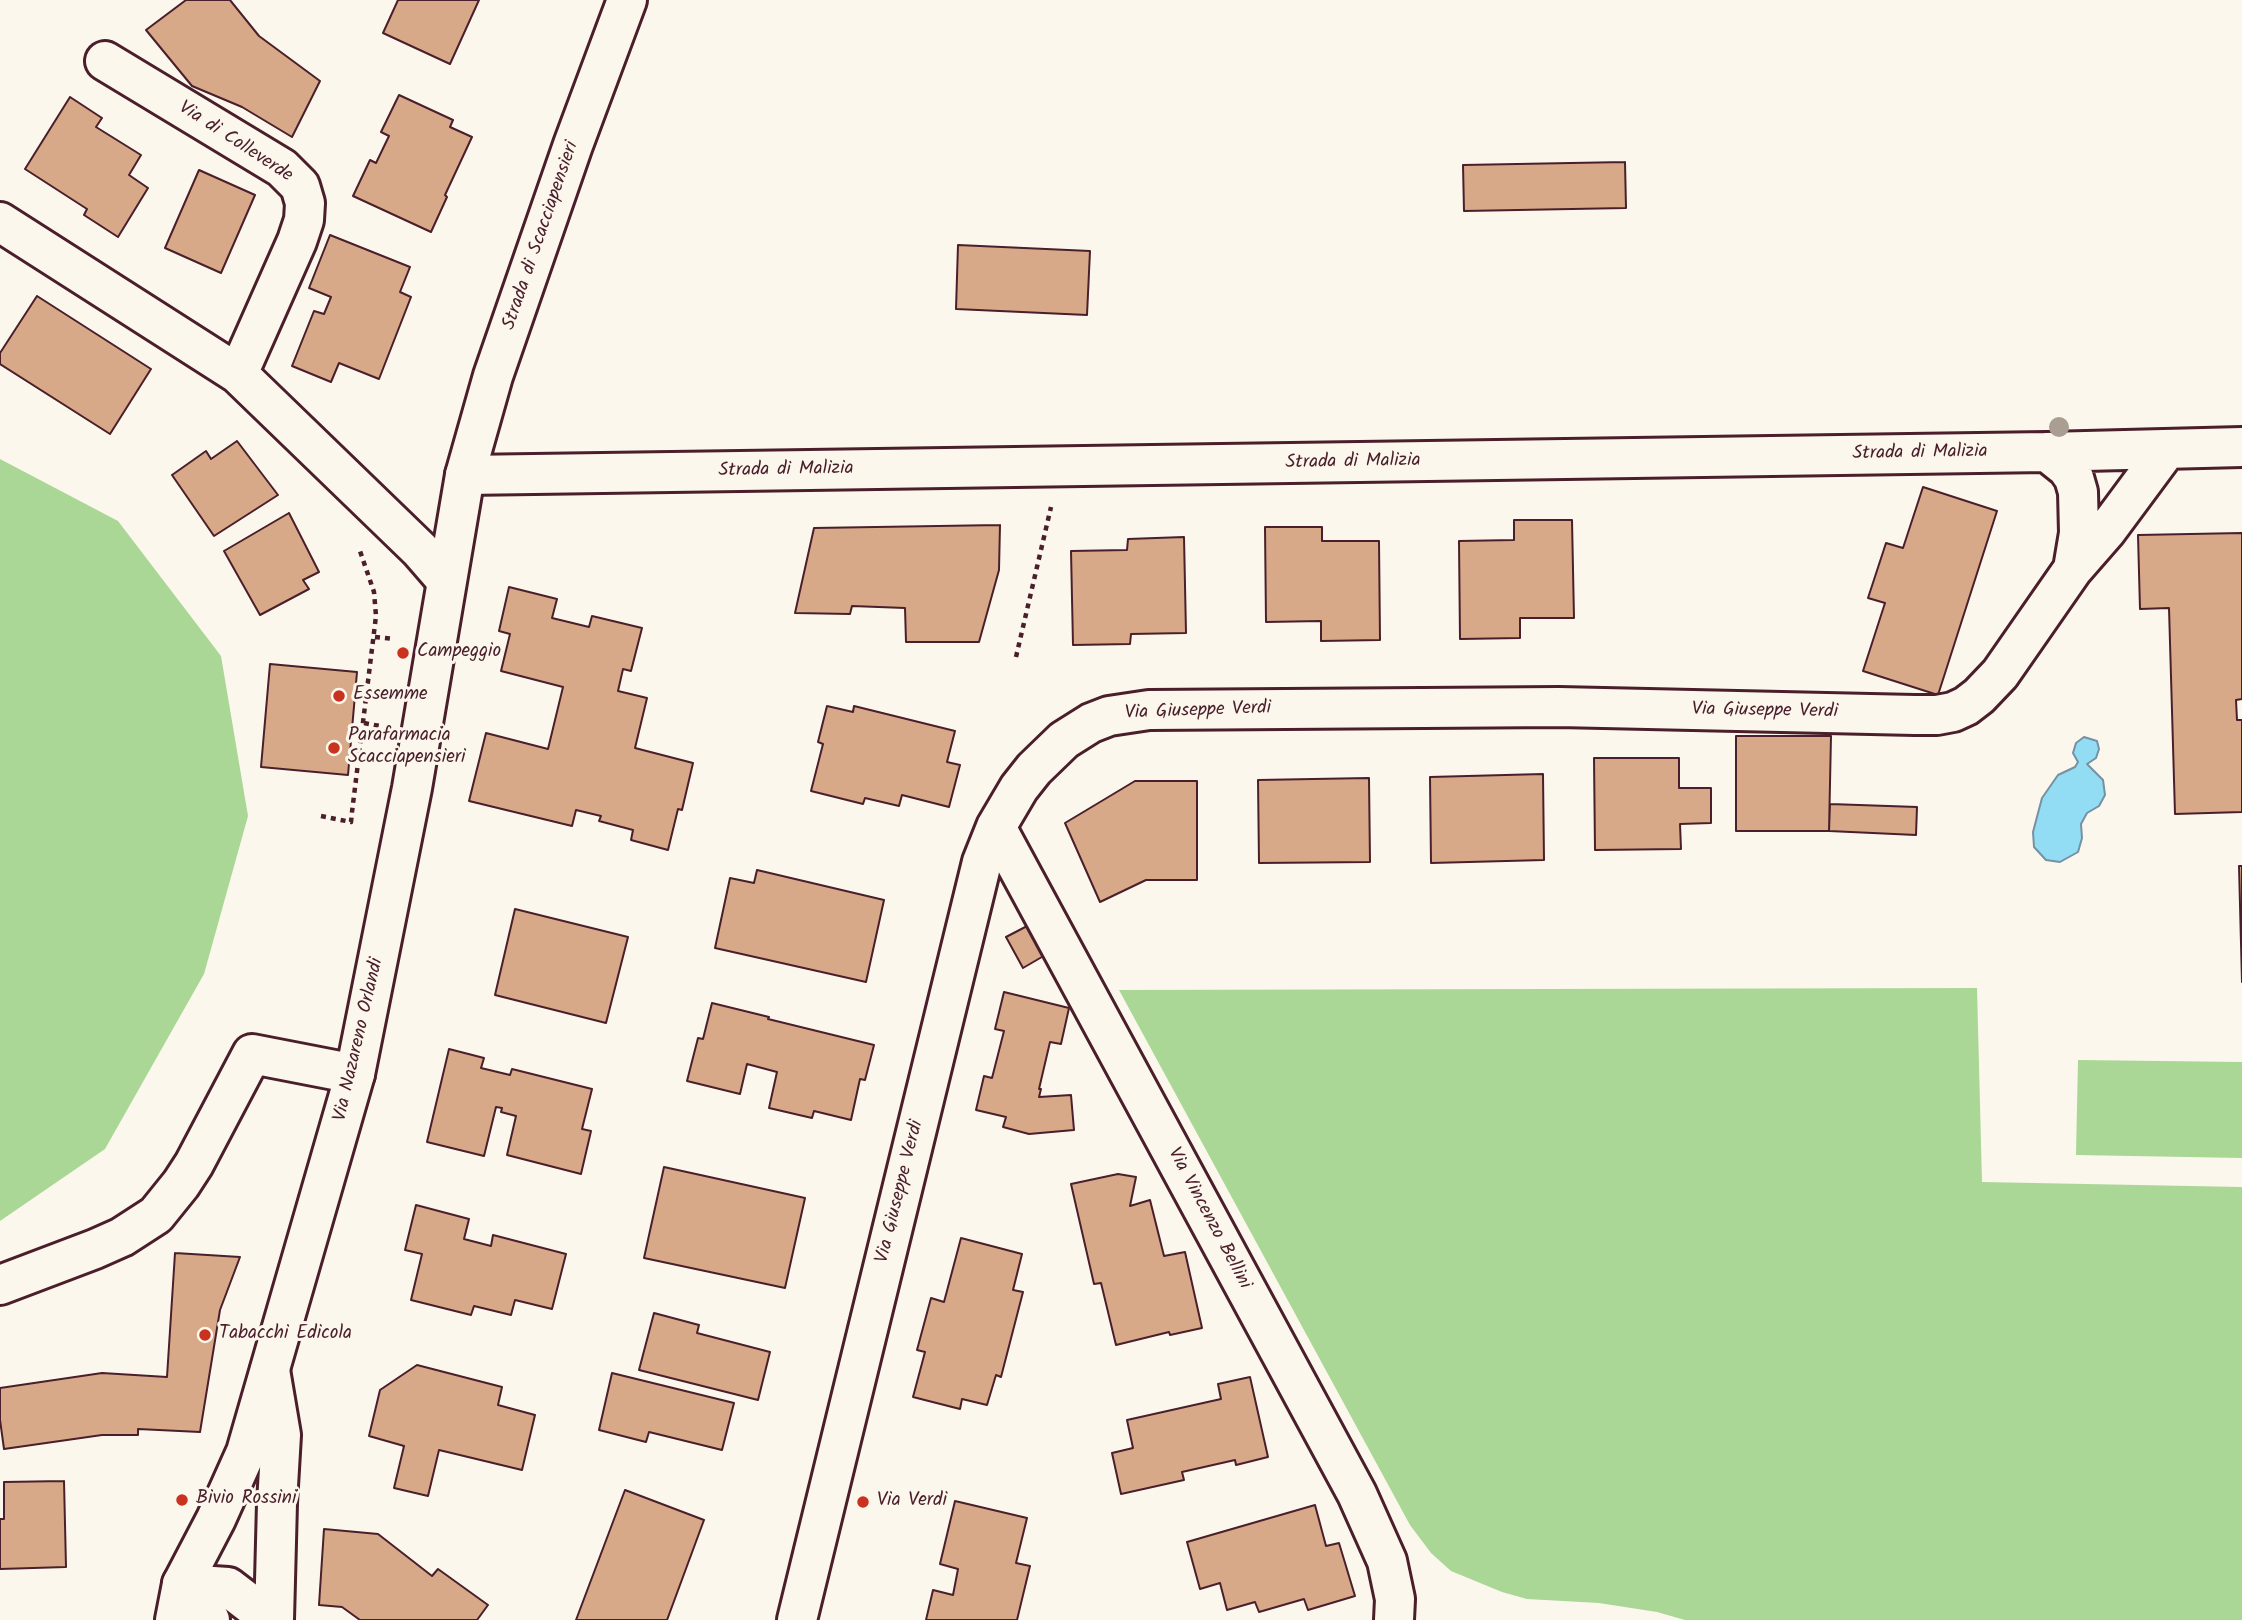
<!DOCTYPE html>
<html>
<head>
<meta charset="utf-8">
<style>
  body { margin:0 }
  canvas { display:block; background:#fbf7ec }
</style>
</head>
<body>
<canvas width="2242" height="1620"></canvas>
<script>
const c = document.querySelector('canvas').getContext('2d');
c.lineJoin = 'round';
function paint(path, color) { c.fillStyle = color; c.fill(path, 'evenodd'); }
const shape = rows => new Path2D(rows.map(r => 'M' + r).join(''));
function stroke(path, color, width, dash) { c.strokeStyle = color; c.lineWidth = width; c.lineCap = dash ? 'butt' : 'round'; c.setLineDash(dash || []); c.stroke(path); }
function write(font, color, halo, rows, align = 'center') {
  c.font = font + ' Kalam,sans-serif'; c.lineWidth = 6; c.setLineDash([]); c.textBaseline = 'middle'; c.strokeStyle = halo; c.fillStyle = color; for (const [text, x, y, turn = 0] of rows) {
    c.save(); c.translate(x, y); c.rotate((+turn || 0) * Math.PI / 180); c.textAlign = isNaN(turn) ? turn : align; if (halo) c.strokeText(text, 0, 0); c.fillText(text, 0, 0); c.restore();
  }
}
paint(shape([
  [0,459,118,521,221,656,248,816,204,974,105,1149,0,1221],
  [1977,988,1982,1182,2242,1187,2242,1620,1685,1620,1657,1612,1599,1603,1527,1599,1502,1592,1451,1571,1431,1553,1410,1525,1119,990],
  [2078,1060,2242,1062,2242,1158,2076,1155]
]), '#aad796');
const water = shape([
  [2084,737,2097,741,2099,749,2096,758,2087,764,2103,780,2105,795,2099,806,2087,813,2081,824,2082,838,2078,852,2060,862,2046,860,2034,847,2033,832,2042,798,2058,775,2075,767,2078,762,2073,753,2076,743,2084,737]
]);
paint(water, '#92ddf3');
stroke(water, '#7591a3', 2);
const building = shape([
  [186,0,230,0,259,36,320,81,292,137,242,107,192,86,146,30,186,0],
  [398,0,479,0,450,64,383,33,398,0],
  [399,95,453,120,450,127,472,137,445,195,447,197,431,232,353,196,370,160,376,163,389,136,381,132,399,95],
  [70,97,102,118,96,127,141,155,129,175,148,188,118,237,84,215,87,209,25,169,70,97],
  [1625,162,1626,208,1464,211,1463,165,1625,162],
  [199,170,255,195,221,273,165,248,199,170],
  [330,235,410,267,400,292,411,297,379,379,339,363,331,382,292,366,314,311,324,314,331,297,309,288,330,235],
  [958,245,1090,251,1087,315,956,309,958,245],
  [37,296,151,369,110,434,0,364,0,353,37,296],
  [237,441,278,495,214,536,172,475,206,451,211,459,237,441],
  [1923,487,1997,511,1938,695,1863,671,1885,603,1868,598,1886,543,1903,548,1923,487],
  [289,513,319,572,303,580,309,589,260,615,224,551,289,513],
  [1514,520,1572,520,1574,618,1520,618,1520,638,1460,639,1459,541,1514,540,1514,520],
  [1000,525,999,570,979,642,906,642,905,608,852,606,850,614,795,613,814,528,1000,525],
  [1265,527,1322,527,1322,541,1379,541,1380,640,1321,641,1321,621,1266,622,1265,527],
  [2242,533,2242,699,2236,700,2237,720,2242,720,2242,812,2175,814,2169,608,2140,609,2138,535,2242,533],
  [1184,537,1186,633,1131,634,1130,644,1073,645,1071,551,1127,550,1128,539,1184,537],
  [509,587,557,599,552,618,589,627,592,616,642,628,631,671,623,669,618,691,647,698,635,748,693,763,682,810,678,809,668,850,631,840,633,830,599,821,601,816,576,810,572,826,469,801,486,733,548,749,563,687,501,671,510,634,499,631,509,587],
  [270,664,357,672,348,775,261,767,270,664],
  [827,706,853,712,854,706,955,731,947,762,960,765,949,807,902,795,899,806,865,798,863,804,811,791,823,744,818,742,827,706],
  [1736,736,1831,736,1829,831,1736,831,1736,736],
  [1594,758,1679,758,1679,788,1711,788,1711,823,1680,824,1681,849,1595,850,1594,758],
  [1543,774,1544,860,1431,863,1430,777,1543,774],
  [1369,778,1370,862,1259,863,1258,780,1369,778],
  [1135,781,1197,781,1197,880,1146,880,1100,902,1065,823,1135,781],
  [1830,804,1917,807,1916,835,1829,831,1830,804],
  [2239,866,2242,866,2242,982,2239,866],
  [757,870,884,900,866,982,715,948,730,878,754,883,757,870],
  [515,909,628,937,606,1023,495,995,515,909],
  [1031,924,1047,954,1023,968,1006,937,1031,924],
  [1004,992,1069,1008,1061,1044,1050,1042,1039,1089,1041,1089,1039,1097,1071,1095,1074,1130,1029,1134,1003,1127,1006,1117,976,1110,984,1076,992,1078,1004,1031,995,1029,1004,992],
  [712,1003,769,1017,768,1019,874,1045,865,1080,860,1079,851,1120,814,1111,812,1118,769,1108,777,1072,747,1064,740,1094,687,1081,698,1038,703,1039,712,1003],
  [449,1049,484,1058,481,1068,510,1075,512,1069,592,1089,582,1129,591,1131,581,1174,507,1155,516,1116,501,1112,502,1108,496,1107,484,1156,427,1142,449,1049],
  [664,1167,805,1198,785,1288,644,1258,664,1167],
  [1118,1174,1136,1177,1130,1206,1150,1200,1164,1256,1185,1252,1202,1328,1170,1335,1169,1332,1116,1345,1101,1283,1094,1284,1071,1184,1118,1174],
  [416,1205,469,1219,464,1239,491,1246,493,1235,566,1254,552,1309,515,1300,511,1315,474,1306,471,1315,411,1300,422,1254,405,1250,416,1205],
  [961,1238,1022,1254,1013,1290,1023,1292,1001,1377,996,1375,987,1405,962,1399,960,1409,913,1397,925,1352,917,1350,931,1298,944,1302,961,1238],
  [175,1253,240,1257,220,1310,200,1432,138,1429,138,1435,102,1435,4,1449,0,1420,0,1388,102,1373,167,1377,175,1253],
  [654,1313,699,1325,697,1333,770,1352,758,1400,639,1370,654,1313],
  [417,1365,502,1387,498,1405,535,1415,522,1470,439,1450,428,1496,394,1488,404,1446,369,1436,380,1390,417,1365],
  [612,1373,734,1403,722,1450,649,1432,646,1442,599,1430,612,1373],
  [1250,1377,1268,1457,1236,1465,1235,1460,1182,1472,1184,1480,1121,1494,1112,1453,1133,1448,1127,1420,1221,1399,1218,1384,1250,1377],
  [64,1481,66,1567,0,1569,0,1519,4,1519,4,1482,64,1481],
  [625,1490,704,1520,667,1620,576,1620,625,1490],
  [955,1501,1027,1518,1016,1563,1030,1566,1017,1620,926,1620,933,1590,953,1595,958,1569,940,1564,955,1501],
  [1315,1505,1326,1546,1339,1543,1355,1596,1308,1610,1304,1599,1259,1612,1255,1602,1227,1610,1220,1583,1200,1589,1187,1542,1315,1505],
  [324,1529,378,1534,432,1576,438,1569,488,1605,477,1620,360,1620,342,1607,319,1605,324,1529]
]);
paint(building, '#d7a989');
stroke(building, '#4a1f2b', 2);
const minor = shape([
  [105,61,282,168,300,186,305,203,304,220,297,241,238,374],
  [0,222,238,374,420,550,446,580],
  [2047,452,2067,468,2074,478,2078,492,2079,533,2073,569],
  [465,475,2047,452,2242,447],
  [996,827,1357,1494,1387,1561,1395,1599,1394,1620],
  [0,1285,95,1249,122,1237,156,1215,181,1184,194,1164,252,1054,355,1074],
  [270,1370,281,1435,277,1503,274,1620],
  [182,1584,228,1587,271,1620],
  [182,1584,210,1620],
  [797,1620,982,862,996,827,1019,788,1034,769,1064,740,1091,723,1109,716,1149,710,1559,707,1915,715,1937,715,1953,712,1966,706,1979,696,2000,674,2073,569,2107,530,2167,449]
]);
const tertiary = shape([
  [175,1620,182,1584,216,1519,246,1452,355,1074,412,788,465,475,493,376,573,145,627,0]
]);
stroke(minor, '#4a1f2b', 44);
stroke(tertiary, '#4a1f2b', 44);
stroke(shape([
  [375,637,394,639],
  [1016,657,1051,507],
  [364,723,380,726],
  [321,816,351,822,352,812,376,616,374,592,360,551]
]), '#4a1f2b', 4.5, [5, 5]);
stroke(minor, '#fbf7ec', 38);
stroke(tertiary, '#fbf7ec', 38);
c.fillStyle = '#aa9e93';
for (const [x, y] of [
  [2059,427]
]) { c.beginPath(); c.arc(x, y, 10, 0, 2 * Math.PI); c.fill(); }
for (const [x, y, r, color] of [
  [403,653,7,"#c8321e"],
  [339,696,7,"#c8321e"],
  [334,748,7,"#c8321e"],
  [205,1335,7,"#c8321e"],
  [182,1500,7,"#c8321e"],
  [863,1502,7,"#c8321e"]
]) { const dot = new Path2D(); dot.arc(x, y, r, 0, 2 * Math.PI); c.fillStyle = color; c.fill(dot); stroke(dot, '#fbf7ec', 2.5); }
write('19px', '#4a1f2b', '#fbf7ec', [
  ["Via di Colleverde",235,143,33],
  ["Strada di Scacciapensieri",542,236,-71],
  ["Strada di Malizia",1920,454,-1],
  ["Strada di Malizia",1353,463,-1],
  ["Strada di Malizia",786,471,-1],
  ["Via Giuseppe Verdi",1198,712,-2],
  ["Via Giuseppe Verdi",1765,712,1],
  ["Via Nazareno Orlandi",360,1040,-77],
  ["Via Giuseppe Verdi",901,1192,-76],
  ["Via Vincenzo Bellini",1208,1219,62]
]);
write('19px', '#4a1f2b', '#fbf7ec', [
  ["Campeggio",417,653],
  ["Essemme",353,696],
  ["Parafarmacia",348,737],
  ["Scacciapensieri",348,759],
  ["Tabacchi Edicola",219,1335],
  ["Bivio Rossini",196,1500],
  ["Via Verdi",877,1502]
], 'left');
</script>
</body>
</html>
